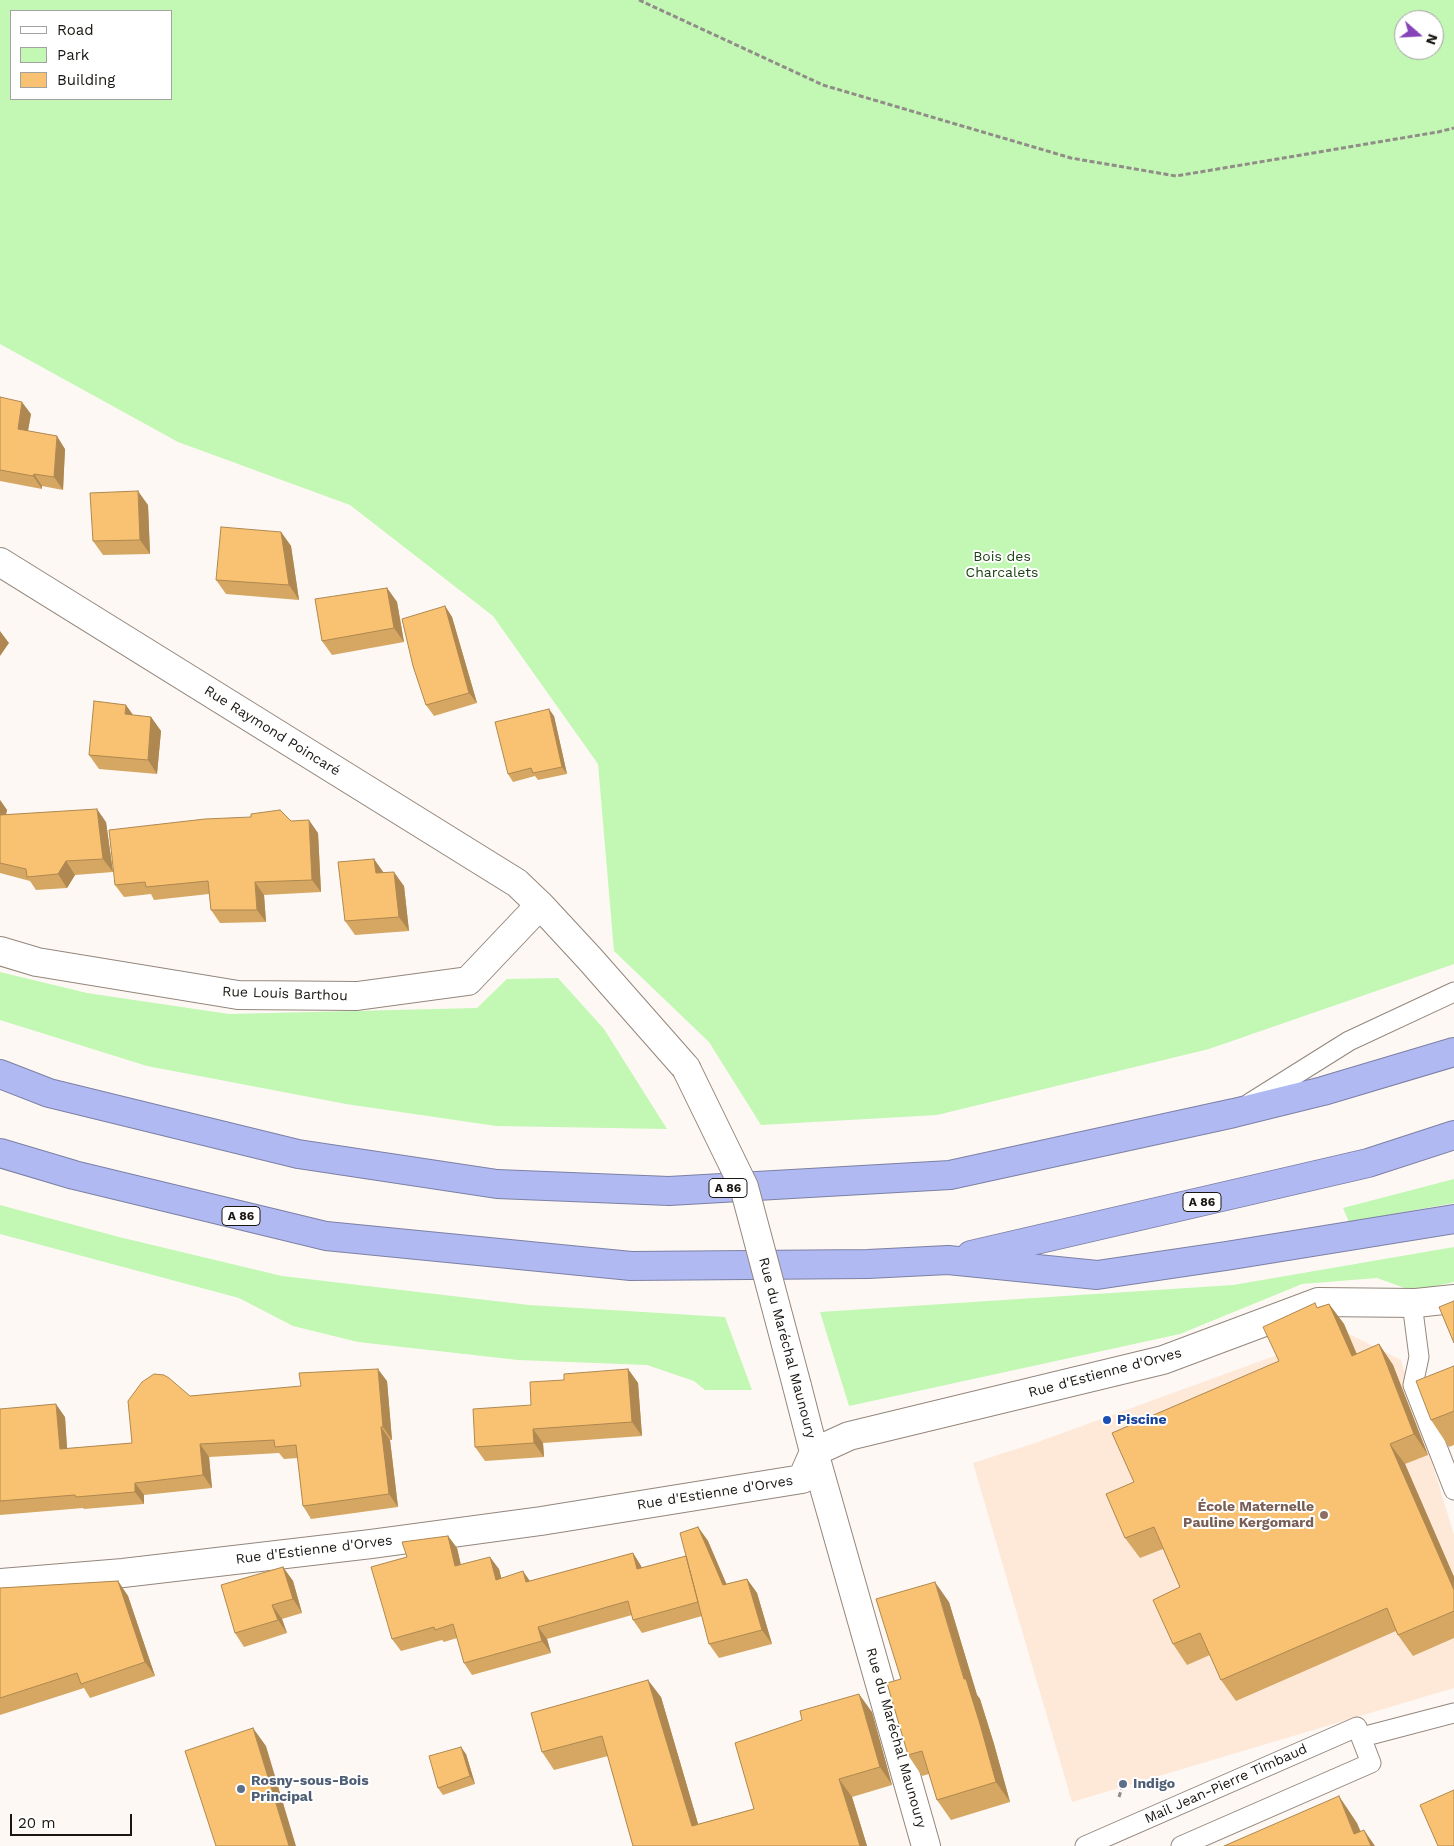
<!DOCTYPE html>
<html>
<head>
<meta charset="utf-8">
<style>
  body { margin:0 }
  #map { position:relative; width:1454px; height:1846px; overflow:hidden; background:#fef8f4; font-family:"Work Sans",sans-serif }
  canvas { display:block }
  .legend { position:absolute; left:10px; top:10px; width:162px; height:90px; box-sizing:border-box; background:#fff; border:1px solid #a3a2a0; margin:0; padding:6px 9px; list-style:none; font-size:15px; color:#1a1612 }
  .legend li { display:flex; align-items:center; gap:10px; height:25px }
  .legend b { width:25px; border:1px solid #a3a2a0 }
  .north { position:absolute; left:1394px; top:10px; width:50px; height:50px; box-sizing:border-box; background:#fff; border:1px solid #a3a2a0; border-radius:50%; rotate:109deg; font-size:14px; font-weight:700; line-height:20px; text-align:center; color:#1a1612 }
  .north::after { content:''; display:block; margin:auto; width:18px; height:22px; background:#8545b9; clip-path:polygon(50% 0,100% 100%,50% 72%,0 100%) }
  .scale { position:absolute; left:10px; top:1814px; width:122px; height:22px; box-sizing:border-box; border:2px solid #1a1612; border-top:0; padding-left:6px; font-size:15px; line-height:18px; white-space:nowrap; color:#1a1612; -webkit-text-stroke:4px #fff; paint-order:stroke }
</style>
</head>
<body>
<div id="map">
<canvas width="1454" height="1846"></canvas>
<ul class="legend">
<li><b style="height:6px;background:#fff"></b>Road</li>
<li><b style="height:14px;background:#c2f7b4"></b>Park</li>
<li><b style="height:14px;background:#f9c272"></b>Building</li>
</ul>
<div class="north">N</div>
<div class="scale">20 m</div>
</div>
<script>
const c = document.querySelector('canvas').getContext('2d');
c.lineJoin = 'round';
function paint(path, color) { c.fillStyle = color; c.fill(path, 'evenodd'); }
const shape = rows => new Path2D(rows.map(r => 'M' + r).join(''));
function stroke(path, color, width, dash) { c.strokeStyle = color; c.lineWidth = width; c.lineCap = dash ? 'butt' : 'round'; c.setLineDash(dash || []); c.stroke(path); }
function write(font, color, halo, rows, align = 'center') {
  c.font = font + ' "Work Sans",sans-serif'; c.lineWidth = 4; c.setLineDash([]); c.textBaseline = 'middle'; c.strokeStyle = halo; c.fillStyle = color; for (const [text, x, y, turn = 0] of rows) {
    c.save(); c.translate(x, y); c.rotate((+turn || 0) * Math.PI / 180); c.textAlign = isNaN(turn) ? turn : align; if (halo) c.strokeText(text, 0, 0); c.fillText(text, 0, 0); c.restore();
  }
}
paint(shape([
  [1344,1324,1347,1333,1401,1360,1454,1535,1454,1688,1072,1802,973,1463,1035,1443,1280,1354,1332,1328]
]), '#fee9d9');
paint(shape([
  [0,0,1454,0,1454,964,1209,1049,937,1115,761,1125,709,1042,614,951,598,764,493,616,350,505,178,442,0,344],
  [11,11,171,11,171,99,11,99],
  [1404,20,1434,20,1434,50,1404,50],
  [0,972,87,993,229,1014,477,1008,507,979,558,978,604,1029,667,1129,496,1126,346,1104,147,1066,0,1020],
  [1454,1179,1454,1203,1349,1222,1343,1208],
  [0,1205,119,1237,282,1276,529,1305,725,1317,752,1390,705,1390,694,1381,647,1365,518,1360,358,1342,293,1326,239,1298,0,1234],
  [1454,1247,1454,1282,1413,1291,1377,1278,1302,1284,1180,1334,849,1406,820,1312,1233,1285]
]), '#c2f7b4');
const service = shape([
  [1250,1103,1349,1041,1454,992],
  [1412,1303,1419,1357,1413,1385,1454,1490],
  [1362,1737,1454,1713],
  [1085,1846,1357,1727,1371,1763,1181,1846]
]);
const minor = shape([
  [0,562,517,883,540,905,590,959,686,1068],
  [0,951,37,962,238,995,357,996,468,981,540,905],
  [797,1386,814,1452,926,1846],
  [0,1583,123,1573,371,1544,541,1521,802,1479,814,1452,849,1436,1163,1360,1318,1302,1416,1303,1454,1299]
]);
const motorway = shape([
  [0,1074,49,1093,298,1154,497,1184,669,1191,950,1175,1234,1113,1323,1091,1454,1052],
  [0,1153,74,1175,326,1236,631,1266,868,1264,948,1260,1097,1275,1226,1256,1454,1219],
  [971,1255,1368,1163,1454,1135]
]);
stroke(service, '#93867c', 21);
stroke(minor, '#93867c', 30);
stroke(motorway, '#7c80a4', 30);
stroke(shape([
  [639,0,823,85,1071,158,1176,176,1438,132,1454,128],
  [1119,1797,1123,1784]
]), '#918c88', 3, [5, 2.5]);
stroke(service, '#fff', 19);
stroke(minor, '#fff', 28);
stroke(motorway, '#b0b9f2', 28);
const minorBridge = shape([
  [686,1068,744,1187,797,1386]
]);
stroke(minorBridge, '#93867c', 30, []);
stroke(minorBridge, '#fff', 28);
paint(shape([
  [0,397,31,414,28,431,65,449,63,490,42,486,42,489,0,481],
  [148,505,150,554,103,555,93,541],
  [281,532,291,546,299,600,226,594,216,580],
  [387,588,397,602,404,642,332,655,322,641],
  [445,606,452,617,477,703,434,716,426,705],
  [133,715,151,717,161,731,157,774,99,769,89,755],
  [554,716,567,774,538,780,535,776,513,782,508,774],
  [0,800,7,810,6,814,106,822,113,872,75,875,67,888,36,890,30,881,0,873],
  [291,821,318,833,321,892,264,895,266,922,220,923,211,910,209,894,154,900,151,894,124,897,115,885],
  [374,859,383,873,404,886,409,931,355,935,345,921],
  [1329,1304,1344,1324,1357,1354,1379,1344,1393,1365,1428,1455,1405,1464,1454,1577,1454,1638,1413,1656,1398,1635,1396,1631,1236,1701,1221,1680,1210,1655,1187,1665,1173,1644,1180,1587,1163,1549,1140,1558,1125,1538,1279,1361,1318,1307],
  [1454,1366,1454,1445,1449,1447,1431,1420],
  [628,1369,638,1383,642,1436,543,1443,544,1457,485,1461,475,1447,564,1380],
  [387,1381,392,1440,390,1440,398,1507,311,1519,303,1506,298,1458,284,1459,279,1453,209,1457,212,1488,144,1495,144,1504,84,1509,83,1508,0,1515,0,1409,65,1417,67,1449,132,1443,190,1396],
  [698,1527,708,1541,726,1584,747,1579,757,1593,772,1644,719,1658,709,1644,702,1616,642,1633,633,1620,632,1615,547,1639,551,1653,472,1675,464,1663,457,1638,444,1642,442,1640,401,1651,392,1639,407,1557,448,1536,457,1548,461,1565,499,1569,501,1578,530,1581,633,1553,641,1566,642,1568,686,1556],
  [283,1567,293,1581,302,1613,282,1619,287,1633,244,1647,235,1633],
  [118,1581,128,1596,155,1676,90,1698,84,1688,0,1715,0,1588],
  [949,1602,977,1695,980,1699,994,1744,1010,1802,951,1820,937,1800,929,1774,922,1776,908,1755,901,1679],
  [661,1697,698,1824,754,1809,872,1712,892,1785,852,1797,867,1846,633,1846,608,1756,554,1770,542,1752],
  [466,1754,475,1784,443,1795,438,1788]
]), '#d6a762');
paint(shape([
  [22,402,31,414,26,441,18,429],
  [57,436,65,449,63,490,54,477],
  [34,474,42,486,42,489,33,476],
  [138,491,148,505,150,554,140,540],
  [281,532,291,546,299,600,289,585],
  [387,588,397,602,404,642,394,628],
  [445,606,452,617,477,703,469,693],
  [0,631,9,643,0,656],
  [126,705,136,719,125,714],
  [549,709,554,716,567,774,562,767],
  [151,717,161,731,157,774,148,760],
  [0,800,7,810,3,828,0,823],
  [97,809,106,822,113,872,103,859],
  [309,820,318,833,321,892,312,880],
  [374,859,384,873,376,873],
  [66,861,75,875,67,888,58,874],
  [394,872,404,886,409,931,399,917],
  [255,882,264,895,266,922,257,910],
  [1329,1304,1344,1324,1366,1377,1352,1356],
  [1379,1344,1393,1365,1428,1455,1414,1434],
  [378,1369,387,1381,392,1440,383,1427],
  [628,1369,638,1383,642,1436,632,1422],
  [56,1404,65,1417,68,1462,60,1449],
  [381,1427,390,1440,398,1507,389,1494],
  [533,1429,543,1443,544,1457,534,1443],
  [200,1444,209,1457,212,1488,203,1475],
  [1390,1444,1405,1464,1454,1577,1454,1590],
  [135,1483,144,1495,144,1504,135,1492],
  [698,1527,708,1541,733,1599,723,1585],
  [448,1536,457,1548,464,1579,455,1566],
  [633,1553,641,1566,646,1582,637,1569],
  [490,1557,499,1569,505,1592,496,1580],
  [283,1567,293,1581,302,1613,293,1599],
  [523,1571,532,1584,526,1582],
  [747,1579,757,1593,772,1644,762,1630],
  [118,1581,128,1596,155,1676,145,1662],
  [935,1582,949,1602,977,1695,980,1699,994,1744,1010,1802,996,1782],
  [272,1605,282,1619,287,1633,278,1620],
  [538,1627,547,1639,551,1653,542,1641],
  [648,1680,661,1697,704,1844,692,1826],
  [859,1694,872,1712,892,1785,880,1767],
  [253,1728,266,1746,296,1846,289,1846],
  [461,1747,466,1754,475,1784,470,1776],
  [839,1779,852,1797,867,1846,860,1846],
  [1339,1796,1357,1823,1367,1846,1354,1834],
  [1364,1830,1375,1846,1371,1846]
]), '#ae8850');
const building = shape([
  [0,397,22,402,18,429,57,436,54,477,34,474,33,476,0,470,0,397],
  [138,491,140,540,93,541,90,493,138,491],
  [221,527,281,532,289,585,216,580,221,527],
  [387,588,394,628,322,641,315,599,387,588],
  [445,606,469,693,426,705,413,666,402,619,445,606],
  [94,701,126,705,125,714,151,717,148,760,89,755,94,701],
  [549,709,562,767,533,773,531,768,508,774,495,722,549,709],
  [97,809,103,859,66,861,58,874,27,877,26,869,0,863,0,815,97,809],
  [280,810,291,821,309,820,312,880,255,882,257,910,211,910,208,881,146,887,145,882,115,885,109,830,205,819,251,817,251,814,280,810],
  [374,859,376,873,394,872,399,917,345,921,338,862,374,859],
  [1454,1301,1454,1343,1439,1307,1454,1301],
  [1315,1303,1317,1308,1329,1304,1352,1356,1379,1344,1414,1434,1390,1444,1454,1590,1454,1611,1398,1635,1387,1608,1221,1680,1200,1633,1173,1644,1153,1600,1180,1587,1154,1527,1125,1538,1106,1494,1134,1482,1112,1433,1279,1361,1263,1327,1315,1303],
  [1454,1366,1454,1411,1431,1420,1416,1381,1454,1366],
  [378,1369,383,1427,381,1427,389,1494,303,1506,296,1445,275,1447,274,1440,200,1444,203,1475,135,1483,135,1492,76,1497,75,1495,0,1501,0,1409,56,1404,60,1449,132,1443,128,1401,142,1382,154,1374,164,1375,169,1378,190,1396,301,1386,299,1373,378,1369],
  [628,1369,632,1422,533,1429,534,1443,475,1447,473,1409,531,1405,530,1382,564,1380,564,1374,628,1369],
  [698,1527,723,1585,747,1579,762,1630,709,1644,680,1533,698,1527],
  [448,1536,455,1566,490,1557,496,1580,523,1571,526,1582,633,1553,637,1569,686,1556,698,1602,633,1620,628,1601,538,1627,542,1641,464,1663,453,1624,435,1630,434,1627,392,1639,371,1567,407,1557,402,1542,448,1536],
  [283,1567,293,1599,272,1605,278,1620,235,1633,221,1585,283,1567],
  [118,1581,145,1662,81,1684,77,1673,0,1698,0,1588,118,1581],
  [935,1582,964,1679,966,1679,980,1724,996,1782,937,1800,922,1751,908,1755,887,1683,901,1679,876,1599,935,1582],
  [648,1680,692,1826,754,1809,735,1743,802,1720,800,1711,859,1694,880,1767,839,1779,860,1846,633,1846,602,1736,542,1752,531,1713,648,1680],
  [253,1728,289,1846,216,1846,185,1751,253,1728],
  [461,1747,470,1776,438,1788,429,1756,461,1747],
  [1454,1790,1454,1846,1438,1846,1420,1805,1454,1790],
  [1339,1796,1354,1834,1364,1830,1371,1846,1224,1846,1339,1796]
]);
paint(building, '#f9c272');
stroke(building, '#ae8850', 1);
for (const [x, y, r, color] of [
  [1107,1420,5,"#1a4fb4"],
  [1324,1515,5,"#8d6e63"],
  [1123,1784,5,"#5c6f8a"],
  [241,1789,5,"#5c6f8a"]
]) { const dot = new Path2D(); dot.arc(x, y, r, 0, 2 * Math.PI); c.fillStyle = color; c.fill(dot); stroke(dot, '#fff', 2); }
for (const [x, y, w] of [
  [728,1188,38],
  [1202,1202,38],
  [241,1216,38]
]) { const box = new Path2D(); box.roundRect(x - w / 2, y - 9.5, w, 19, 4); c.fillStyle = '#fff'; c.fill(box); stroke(box, '#1a1612', 1); }
write('bold 12px', '#1a1612', null, [
  ["A 86",728,1188],
  ["A 86",1202,1202],
  ["A 86",241,1216]
]);
write('14px', '#1a3f0e', '#fff', [
  ["Bois des",1002,557],
  ["Charcalets",1002,573]
]);
write('14px', '#1a1612', '#fff', [
  ["Rue Raymond Poincaré",272,731,32],
  ["Rue Louis Barthou",285,994,2],
  ["Rue du Maréchal Maunoury",787,1348,75],
  ["Rue d'Estienne d'Orves",1105,1373,-15],
  ["Rue d'Estienne d'Orves",715,1493,-9],
  ["Rue d'Estienne d'Orves",314,1550,-7],
  ["Rue du Maréchal Maunoury",896,1738,74],
  ["Mail Jean-Pierre Timbaud",1226,1784,-24]
]);
write('bold 14px', '#164399', '#fff', [
  ["Piscine",1117,1420]
], 'left');
write('bold 14px', '#785e54', '#fff', [
  ["École Maternelle",1314,1507],
  ["Pauline Kergomard",1314,1523]
], 'right');
write('bold 14px', '#4e5e75', '#fff', [
  ["Rosny-sous-Bois",251,1781],
  ["Principal",251,1797],
  ["Indigo",1133,1784]
], 'left');
</script>
</body>
</html>
